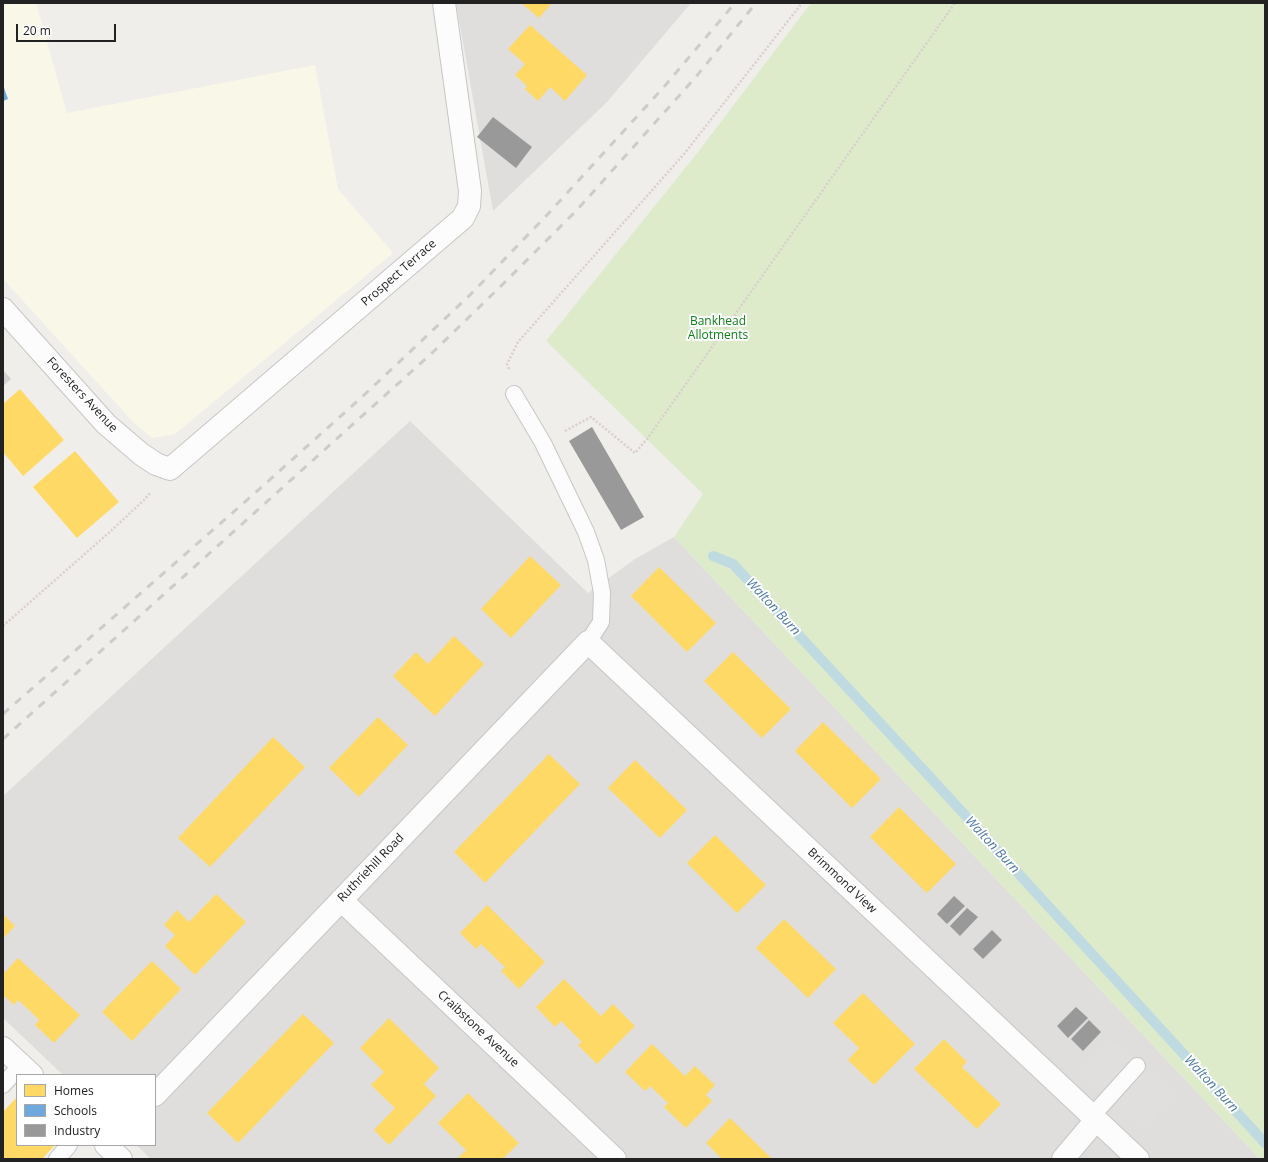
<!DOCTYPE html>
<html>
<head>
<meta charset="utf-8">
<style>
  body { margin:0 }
  #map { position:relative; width:1268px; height:1162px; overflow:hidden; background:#f0eeeb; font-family:"Open Sans",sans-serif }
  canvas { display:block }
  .frame { position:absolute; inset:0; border:4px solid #222; pointer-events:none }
  .legend { position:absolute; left:16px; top:1074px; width:140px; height:72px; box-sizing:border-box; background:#fff; border:1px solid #a7a7a7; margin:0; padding:5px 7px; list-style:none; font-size:12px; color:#222 }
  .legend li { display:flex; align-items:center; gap:8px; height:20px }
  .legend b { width:20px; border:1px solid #a7a7a7 }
  .scale { position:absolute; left:16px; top:24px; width:100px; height:18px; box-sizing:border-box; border:2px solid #222; border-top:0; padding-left:5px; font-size:12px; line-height:14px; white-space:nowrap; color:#222; -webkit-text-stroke:3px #fff; paint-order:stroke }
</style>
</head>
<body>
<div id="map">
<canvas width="1268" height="1162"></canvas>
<div class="frame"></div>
<ul class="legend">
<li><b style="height:11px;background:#ffd966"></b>Homes</li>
<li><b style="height:11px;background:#6fa8dc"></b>Schools</li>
<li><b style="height:11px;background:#999"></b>Industry</li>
</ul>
<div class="scale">20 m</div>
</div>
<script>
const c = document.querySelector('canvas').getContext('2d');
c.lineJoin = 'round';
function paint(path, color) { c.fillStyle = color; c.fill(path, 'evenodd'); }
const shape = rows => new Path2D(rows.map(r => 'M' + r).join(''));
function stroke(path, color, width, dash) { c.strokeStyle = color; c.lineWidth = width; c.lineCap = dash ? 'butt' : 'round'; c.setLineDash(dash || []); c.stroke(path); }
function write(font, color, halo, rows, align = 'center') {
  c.font = font + ' "Open Sans",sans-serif'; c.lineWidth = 4; c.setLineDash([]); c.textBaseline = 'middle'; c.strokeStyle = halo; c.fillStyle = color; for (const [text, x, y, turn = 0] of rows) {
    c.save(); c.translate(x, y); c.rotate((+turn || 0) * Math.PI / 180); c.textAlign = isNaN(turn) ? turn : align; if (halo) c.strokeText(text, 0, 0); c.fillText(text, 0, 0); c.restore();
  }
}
paint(shape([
  [456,3,691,3,607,102,493,211],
  [410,421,588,593,635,559,674,537,1260,1159,151,1159,136,1145,155,1145,155,1075,63,1075,3,1018,3,796]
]), '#dfdedc');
paint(shape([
  [3,3,36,3,67,113,315,65,338,189,393,253,175,434,152,438,132,421,3,279]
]), '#f8f7e8');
paint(shape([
  [811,3,1265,3,1265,1159,1260,1159,674,537,703,494,546,341,698,152]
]), '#ddebcb');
paint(shape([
  [1110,1038,1174,1096,1143,1130,1079,1072]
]), '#e0dfde');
paint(shape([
  [521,3,552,3,539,18],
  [530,25,587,75,565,101,550,87,538,101,525,89,527,86,515,75,525,64,508,49],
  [20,389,64,440,23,476,3,452,3,404],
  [75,451,119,502,77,538,33,487],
  [530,556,561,585,511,638,481,609],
  [659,567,716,623,687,652,631,596],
  [454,636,484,664,435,716,393,676,416,652,428,664],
  [733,652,791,709,762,738,704,681],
  [378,717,408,745,359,797,329,768],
  [823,722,881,779,852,808,795,751],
  [273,737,305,767,210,867,178,838],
  [549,754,580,784,485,883,454,852],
  [635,760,687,810,660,838,608,788],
  [899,807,956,864,927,893,870,837],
  [715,835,766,885,737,913,687,863],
  [216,894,246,922,195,975,165,946,175,935,164,925,177,910,189,922],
  [487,905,545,962,519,989,501,971,505,967,481,944,476,949,460,933],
  [3,914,15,926,3,939],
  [784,919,836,969,808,998,756,948],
  [18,958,80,1015,54,1043,35,1025,39,1020,29,1010,18,1000,14,1005,3,995,3,974],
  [152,961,181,989,132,1041,102,1012],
  [564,979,601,1016,613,1004,635,1026,597,1064,578,1045,582,1042,561,1021,555,1027,536,1007],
  [863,993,915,1044,874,1085,848,1060,859,1048,833,1023],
  [303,1014,334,1043,238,1143,207,1113],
  [389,1018,439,1068,424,1084,436,1096,389,1145,374,1130,395,1108,371,1085,384,1072,360,1048],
  [944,1039,967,1062,962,1067,1001,1104,977,1129,914,1069],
  [652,1044,685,1076,695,1066,715,1085,706,1095,712,1101,686,1128,664,1107,668,1103,650,1086,645,1091,625,1072],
  [468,1093,519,1143,503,1159,457,1159,466,1150,438,1123],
  [16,1098,17,1100,17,1145,55,1145,42,1159,3,1159,3,1112],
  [730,1118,763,1150,772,1159,722,1159,706,1143]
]), '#ffd966');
paint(shape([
  [3,85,8,99,3,101]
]), '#6fa8dc');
paint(shape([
  [493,117,532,147,516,168,477,137],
  [592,427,644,517,621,530,569,441],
  [954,896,965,906,947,924,937,914],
  [967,908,978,917,960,936,950,926],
  [992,930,1002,940,983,959,973,949],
  [1076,1007,1088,1018,1068,1038,1057,1026],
  [1089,1020,1101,1032,1083,1051,1071,1039]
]), '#999');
stroke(shape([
  [713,556,733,564,942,790,1265,1143]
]), '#c0dae2', 10);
paint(shape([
  [3,370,11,379,3,386]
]), '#d4d2d0');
const lane = shape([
  [514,394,543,443,586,532,596,560,602,593,601,622,588,642],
  [3,1085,21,1065],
  [1092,1116,1137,1066],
  [57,1159,69,1145]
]);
const street = shape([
  [3,309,106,424,141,454,156,464,170,469,463,218,469,206,470,191,444,3],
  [341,900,615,1159],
  [3,1048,32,1075],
  [155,1095,588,642,1138,1159],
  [106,1145,121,1159],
  [1063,1159,1096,1120]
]);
stroke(lane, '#c7c6c5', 18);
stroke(street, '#c7c6c5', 24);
stroke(shape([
  [509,369,507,364,518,342,684,154,802,3],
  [565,431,591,417,635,453,647,439,955,3],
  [3,626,112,530,144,500,151,492]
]), '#dbcecd', 2.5, [2, 2]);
stroke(lane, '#fdfcfc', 16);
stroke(street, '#fdfcfc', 22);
stroke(shape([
  [3,714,255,493,362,397,470,295,547,215,663,88,735,3],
  [3,739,431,354,500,287,577,210,695,78,756,3]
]), '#ccc', 3, [8, 8]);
write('12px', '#222', '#fff', [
  ["Prospect Terrace",399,273,-41],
  ["Foresters Avenue",82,395,47],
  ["Ruthriehill Road",371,868,-46],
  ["Brimmond View",842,881,43],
  ["Craibstone Avenue",478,1029,43]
]);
write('12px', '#0f8119', '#fff', [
  ["Bankhead",718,322],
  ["Allotments",718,336]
]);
write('italic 13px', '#4c7aa8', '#fff', [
  ["Walton Burn",773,607,47],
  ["Walton Burn",992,845,47],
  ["Walton Burn",1211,1084,47]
]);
</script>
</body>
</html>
